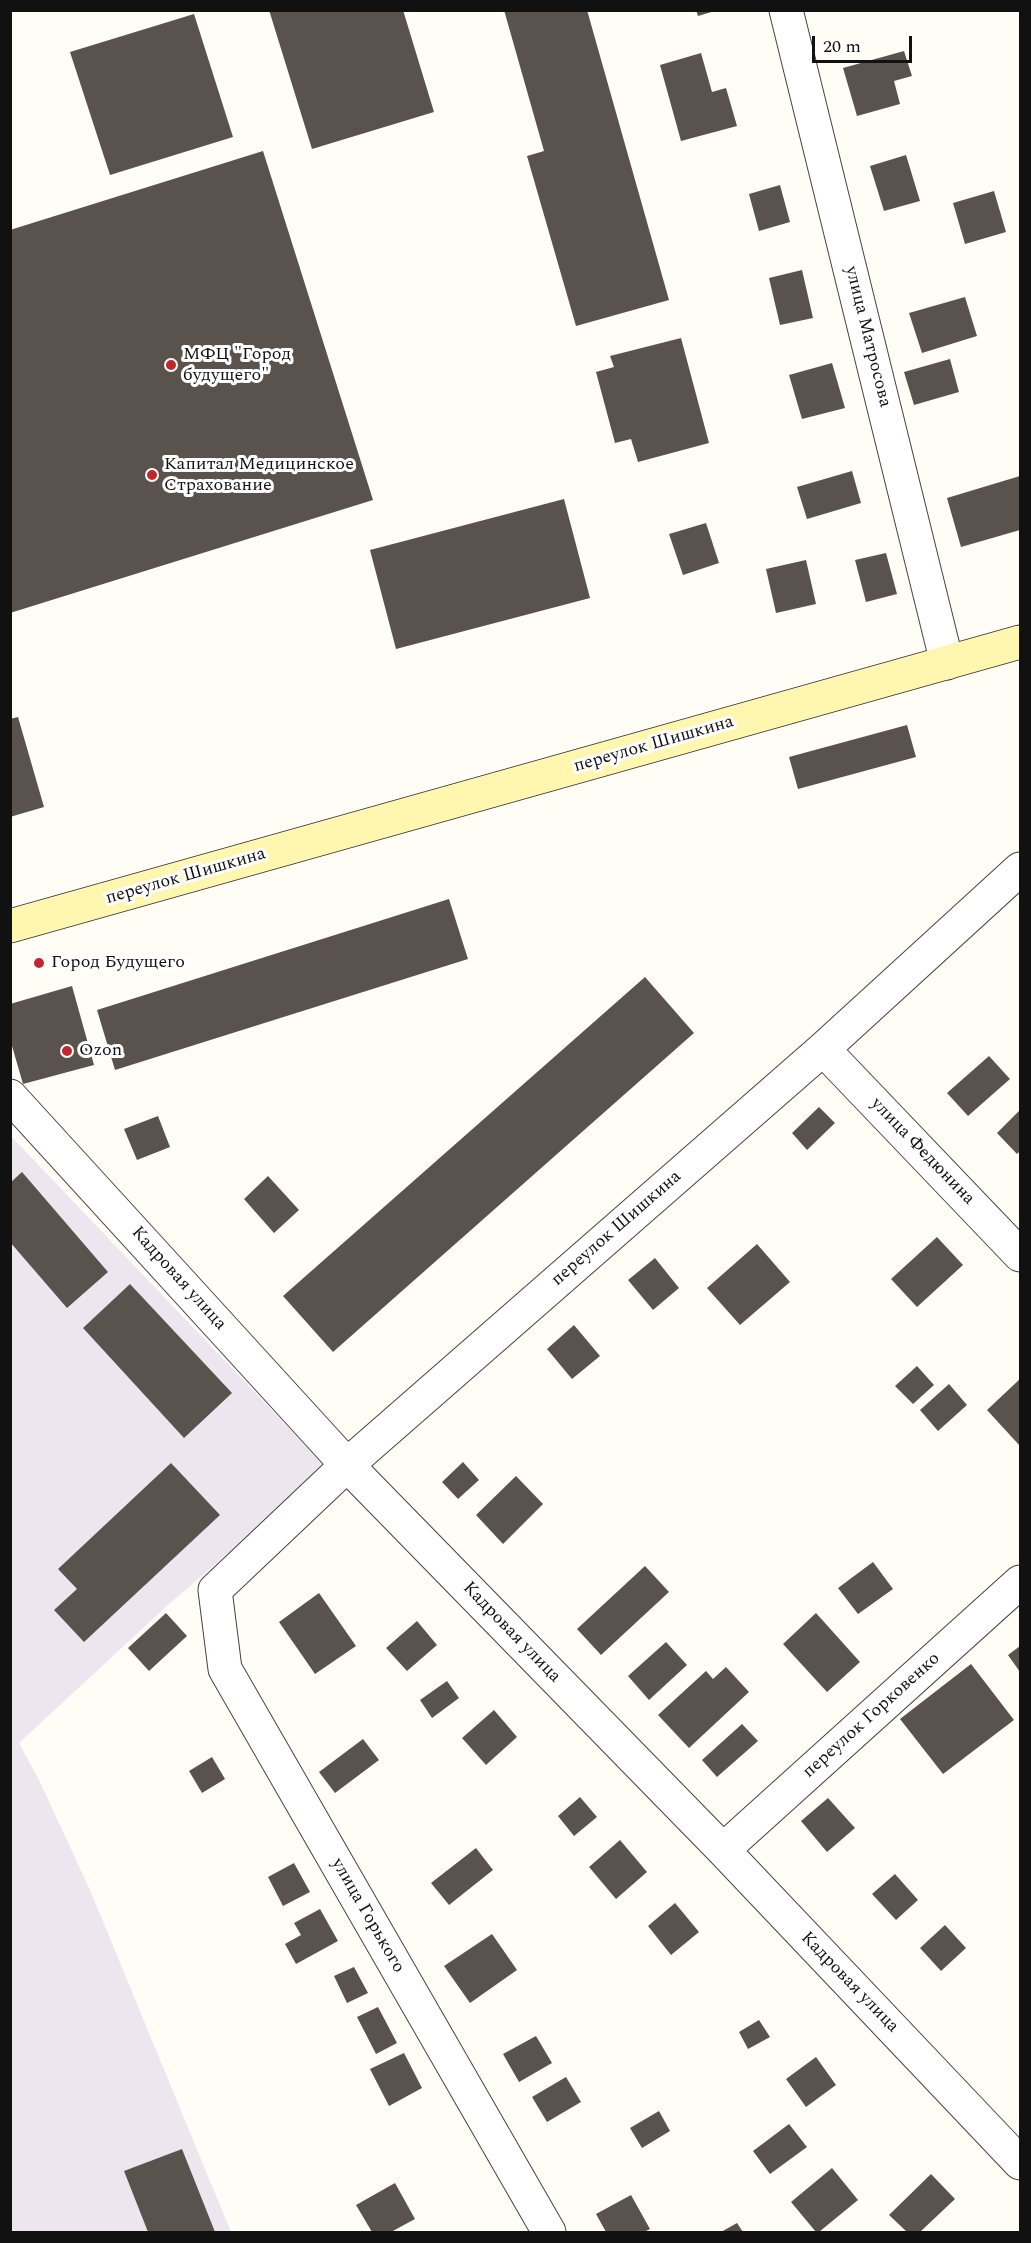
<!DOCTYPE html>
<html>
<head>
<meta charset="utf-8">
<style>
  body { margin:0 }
  #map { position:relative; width:1031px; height:2243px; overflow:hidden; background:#fffdf5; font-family:Spectral,serif }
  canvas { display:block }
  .frame { position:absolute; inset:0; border:12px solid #111; pointer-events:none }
  .scale { position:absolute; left:812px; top:36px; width:100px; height:27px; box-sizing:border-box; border:3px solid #111; border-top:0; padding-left:8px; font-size:18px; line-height:21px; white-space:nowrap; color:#111; -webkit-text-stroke:4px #fff; paint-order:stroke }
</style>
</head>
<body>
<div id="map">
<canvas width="1031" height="2243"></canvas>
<div class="frame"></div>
<div class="scale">20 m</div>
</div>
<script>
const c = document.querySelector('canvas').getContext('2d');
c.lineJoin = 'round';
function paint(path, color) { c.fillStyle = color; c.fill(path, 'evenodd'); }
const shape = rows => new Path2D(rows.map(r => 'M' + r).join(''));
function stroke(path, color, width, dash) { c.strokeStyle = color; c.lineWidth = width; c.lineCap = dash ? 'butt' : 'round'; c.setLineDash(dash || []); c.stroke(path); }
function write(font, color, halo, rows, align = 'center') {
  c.font = font + ' Spectral,serif'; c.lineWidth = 6; c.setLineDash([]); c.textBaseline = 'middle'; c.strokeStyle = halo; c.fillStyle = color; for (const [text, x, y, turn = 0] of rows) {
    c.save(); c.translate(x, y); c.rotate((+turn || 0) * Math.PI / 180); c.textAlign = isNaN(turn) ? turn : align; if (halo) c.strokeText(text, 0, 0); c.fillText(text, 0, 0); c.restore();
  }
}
paint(shape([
  [10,1135,327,1468,168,1605,19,1743,39,1780,90,1890,231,2232,11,2232]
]), '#eee6ef');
paint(shape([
  [269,10,403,10,434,112,312,149],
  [504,10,587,10,669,300,576,326,527,156,544,151],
  [696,10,715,10,715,11,698,16],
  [194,14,233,137,110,175,70,52],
  [904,51,912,76,894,81,900,104,857,116,843,68],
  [701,53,712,92,726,88,737,126,681,141,660,65],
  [263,151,373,500,10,613,10,230],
  [906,155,920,201,884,211,870,166],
  [780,185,790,222,759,231,749,194],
  [994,191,1006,232,965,244,953,203],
  [802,270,813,318,780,325,769,278],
  [965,297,977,336,922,353,909,313],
  [681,338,709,443,638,462,631,439,615,443,596,372,614,367,610,356],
  [950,359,959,392,914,405,904,372],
  [832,363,845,408,802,419,789,375],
  [852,471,861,503,807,519,797,487],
  [1020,476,1020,530,961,547,947,498],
  [564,499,590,598,396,649,370,550],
  [706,523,719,563,683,575,669,534],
  [886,553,897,594,866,602,855,560],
  [806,560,816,604,776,613,766,569],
  [18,717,44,807,10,817,10,719],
  [907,725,916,757,798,789,789,757],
  [449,899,468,959,115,1070,97,1010],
  [645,977,694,1033,333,1352,283,1296],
  [72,986,94,1065,23,1084,10,1039,10,1004],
  [989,1056,1010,1079,968,1116,947,1093],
  [819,1107,835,1123,807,1150,792,1133],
  [1020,1110,1020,1151,1017,1154,997,1133],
  [158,1116,170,1147,137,1160,124,1129],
  [22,1172,108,1272,67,1308,10,1242,10,1183],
  [268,1176,299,1210,274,1233,244,1199],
  [937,1237,963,1265,917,1307,891,1279],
  [757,1244,790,1282,740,1325,707,1288],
  [655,1258,679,1288,653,1310,628,1280],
  [130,1284,232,1393,184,1438,83,1328],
  [574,1325,600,1356,572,1379,547,1349],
  [917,1366,934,1385,913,1404,895,1386],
  [1020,1379,1020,1446,987,1410],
  [949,1384,967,1405,938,1431,920,1410],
  [463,1462,479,1480,458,1499,442,1482],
  [171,1463,220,1515,84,1642,54,1610,77,1589,58,1569],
  [516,1476,543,1504,503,1544,476,1515],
  [873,1562,893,1589,858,1614,838,1588],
  [645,1566,669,1592,601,1655,577,1629],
  [319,1593,356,1646,315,1674,279,1622],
  [166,1613,187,1636,149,1671,128,1648],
  [816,1613,860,1662,827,1692,783,1644],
  [417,1621,437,1645,407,1671,386,1648],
  [666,1642,687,1665,649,1700,628,1676],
  [1020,1646,1020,1672,1008,1655],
  [971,1664,1014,1720,943,1774,900,1719],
  [726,1667,749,1692,689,1748,658,1715,706,1671,713,1679],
  [447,1681,459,1698,432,1718,420,1700],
  [494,1710,517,1737,486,1765,462,1738],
  [742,1724,758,1741,717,1777,702,1760],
  [363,1739,379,1760,335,1793,319,1772],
  [212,1757,225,1779,202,1793,189,1771],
  [580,1797,597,1817,574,1836,558,1816],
  [828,1798,855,1828,827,1852,801,1821],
  [620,1840,647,1872,616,1899,589,1867],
  [476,1848,493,1870,449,1905,431,1883],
  [294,1863,310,1892,283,1906,268,1877],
  [895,1874,918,1900,896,1920,872,1894],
  [675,1903,699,1932,671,1955,648,1926],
  [320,1909,338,1941,296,1964,285,1944,301,1935,294,1923],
  [945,1925,966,1948,941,1971,920,1948],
  [492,1934,517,1970,470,2003,444,1966],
  [354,1967,368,1993,347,2003,334,1976],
  [378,2007,397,2043,376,2054,357,2017],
  [759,2020,770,2037,748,2049,739,2032],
  [536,2036,552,2063,519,2082,503,2054],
  [404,2053,422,2088,389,2106,370,2069],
  [816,2057,836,2085,806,2107,786,2079],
  [566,2077,581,2102,547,2122,532,2097],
  [659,2111,670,2131,642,2148,630,2128],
  [789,2124,807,2147,770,2174,753,2151],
  [182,2149,215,2232,148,2232,124,2171],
  [832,2168,858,2200,819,2232,816,2232,791,2202],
  [931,2174,955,2199,920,2232,907,2232,889,2215],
  [395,2183,415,2219,391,2232,372,2232,356,2205],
  [631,2195,650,2229,644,2232,606,2232,596,2214],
  [737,2223,743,2232,721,2232]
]), '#5a524d');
const street = shape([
  [786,10,947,663],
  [823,1049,1020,1255],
  [10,1096,347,1465,723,1850,1020,2163],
  [723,1850,1020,1582],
  [549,2232,225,1669,215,1590,347,1465,823,1049,1020,869]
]);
const secondary = shape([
  [10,926,1020,642]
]);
stroke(street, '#444', 35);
stroke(secondary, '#333', 35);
stroke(street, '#fff', 33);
stroke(secondary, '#fff6b0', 33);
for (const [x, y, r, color] of [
  [171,365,6,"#c4262e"],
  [152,475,6,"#c4262e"],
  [39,963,6,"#c4262e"],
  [67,1051,6,"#c4262e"]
]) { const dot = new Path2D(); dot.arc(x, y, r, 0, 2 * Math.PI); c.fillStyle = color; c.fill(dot); stroke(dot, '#fff', 2); }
write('18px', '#111', '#fff', [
  ["улица Матросова",867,337,76],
  ["переулок Шишкина",654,745,-16],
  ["переулок Шишкина",186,877,-16],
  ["улица Федюнина",922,1152,46],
  ["переулок Шишкина",617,1229,-41],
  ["Кадровая улица",178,1279,48],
  ["Кадровая улица",511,1633,46],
  ["переулок Горковенко",872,1716,-42],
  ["улица Горького",367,1916,60],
  ["Кадровая улица",849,1983,46]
]);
write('18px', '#111', '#fff', [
  ["МФЦ \"Город",183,355],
  ["будущего\"",183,376],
  ["Капитал Медицинское",164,465],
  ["Страхование",164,486],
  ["Город Будущего",51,963],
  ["Ozon",79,1051]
], 'left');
</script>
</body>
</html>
